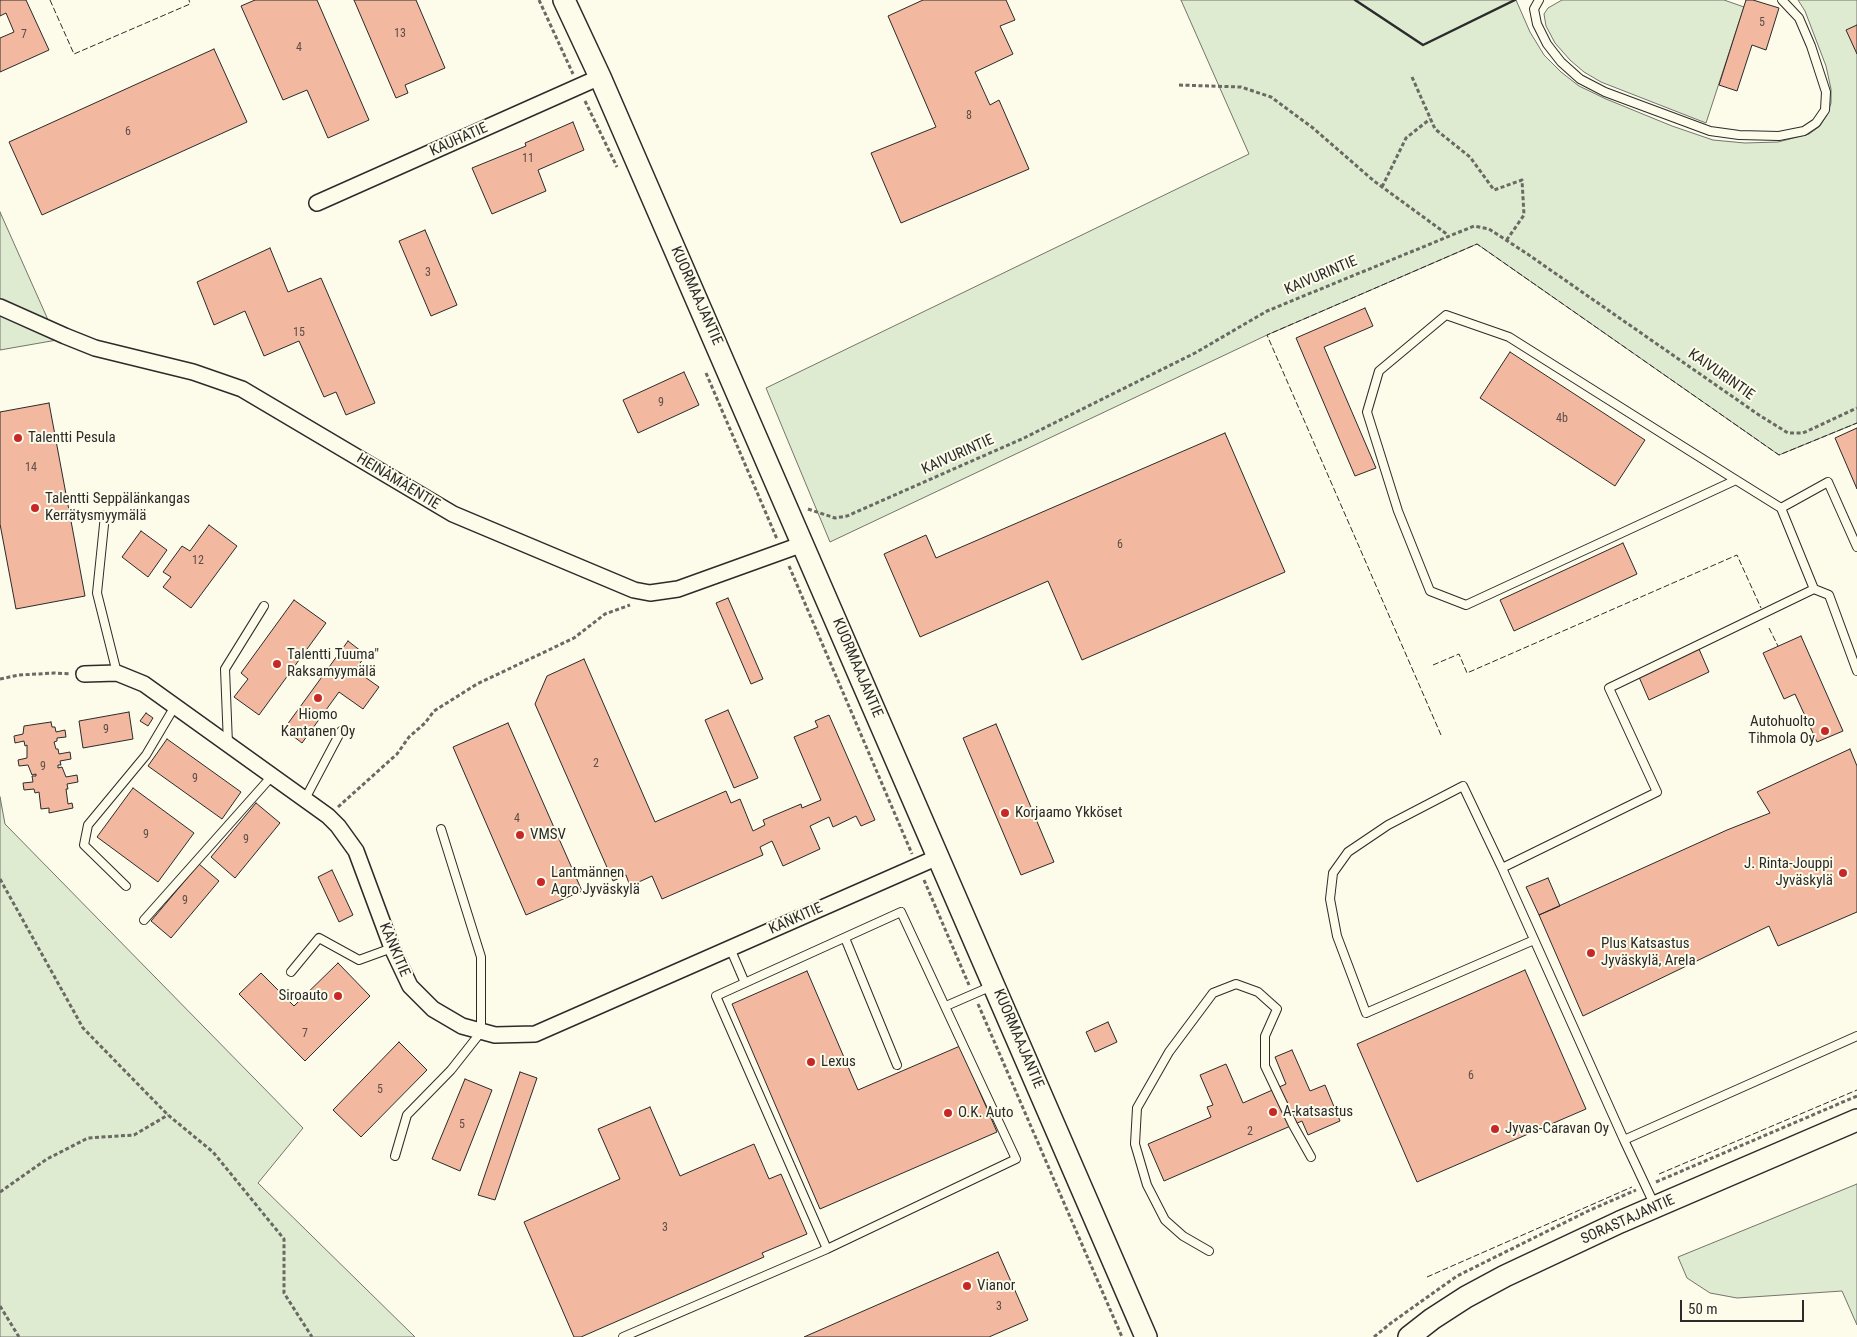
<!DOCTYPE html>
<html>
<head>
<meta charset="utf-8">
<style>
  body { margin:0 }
  #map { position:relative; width:1857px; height:1337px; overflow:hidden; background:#fdfbea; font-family:"Roboto Condensed",sans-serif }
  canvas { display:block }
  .scale { position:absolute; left:1680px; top:1300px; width:124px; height:22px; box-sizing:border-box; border:2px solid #2b2b2b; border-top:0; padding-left:6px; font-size:15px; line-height:18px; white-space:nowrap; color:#2b2b2b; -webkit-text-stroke:4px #fdfbea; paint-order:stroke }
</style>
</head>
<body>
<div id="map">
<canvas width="1857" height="1337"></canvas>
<div class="scale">50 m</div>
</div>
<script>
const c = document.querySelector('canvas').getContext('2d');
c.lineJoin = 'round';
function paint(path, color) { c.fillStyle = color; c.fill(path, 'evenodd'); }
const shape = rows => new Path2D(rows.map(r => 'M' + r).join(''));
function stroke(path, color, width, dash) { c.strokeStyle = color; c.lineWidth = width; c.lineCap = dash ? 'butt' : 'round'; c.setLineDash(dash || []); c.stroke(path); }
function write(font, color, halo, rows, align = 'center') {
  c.font = font + ' "Roboto Condensed",sans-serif'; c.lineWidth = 4; c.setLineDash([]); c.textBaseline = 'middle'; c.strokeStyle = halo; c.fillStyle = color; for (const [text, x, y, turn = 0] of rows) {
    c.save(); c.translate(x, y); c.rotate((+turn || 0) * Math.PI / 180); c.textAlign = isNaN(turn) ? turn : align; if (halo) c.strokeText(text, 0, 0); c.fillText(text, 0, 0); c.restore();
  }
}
const green = shape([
  [1181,0,1516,0,1530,32,1544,55,1561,72,1579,86,1606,99,1672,126,1713,140,1745,143,1778,142,1809,134,1820,126,1827,115,1831,103,1831,89,1826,66,1805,11,1798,0,1857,0,1857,423,1779,455,1477,244,1267,335,830,542,766,388,1249,154,1181,0],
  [1562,0,1724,0,1744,7,1706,123,1601,82,1584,72,1570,60,1555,43,1546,26,1544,14,1548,8,1562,0],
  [0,212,57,340,0,350,0,212],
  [0,797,5,824,303,1128,258,1183,415,1337,0,1337,0,797],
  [1857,1184,1857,1325,1842,1291,1737,1298,1710,1293,1687,1278,1678,1257,1857,1184]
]);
paint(green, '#deebd1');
stroke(green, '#74746e', 1);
const building = shape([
  [0,0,26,0,49,50,0,72,0,38,14,32,6,13,0,16,0,0],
  [255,0,317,0,369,120,328,138,307,90,283,100,241,6,255,0],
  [354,0,416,0,445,68,405,85,408,93,396,98,354,0],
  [923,0,1006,0,1015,20,1000,26,1013,54,975,72,990,105,999,100,1029,169,901,223,871,153,936,127,888,16,923,0],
  [1746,0,1753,0,1779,8,1766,50,1752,45,1737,91,1719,85,1746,0],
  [1857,25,1857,54,1846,30,1857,25],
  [214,49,247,122,42,215,9,142,214,49],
  [573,122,584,150,538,170,546,191,492,214,472,168,526,146,525,143,573,122],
  [425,230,457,305,431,316,399,241,425,230],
  [270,248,288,292,321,278,375,403,346,415,336,392,324,397,299,341,264,356,245,311,214,325,197,282,270,248],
  [1365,308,1373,326,1324,347,1376,468,1355,476,1296,338,1365,308],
  [1510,352,1645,440,1615,486,1480,398,1510,352],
  [684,372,699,405,638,433,623,400,684,372],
  [49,403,85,596,16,609,0,524,0,412,49,403],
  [1857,428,1857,489,1835,438,1857,428],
  [1225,433,1285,572,1082,660,1048,581,920,637,884,554,926,535,936,558,1225,433],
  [209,525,237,546,191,608,163,587,171,577,163,572,182,546,190,551,209,525],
  [141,531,167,550,148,577,122,557,141,531],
  [1623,543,1637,574,1514,631,1500,600,1623,543],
  [728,598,763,679,751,684,716,603,728,598],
  [294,600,326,623,259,715,234,697,248,679,241,673,294,600],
  [1801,636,1843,731,1817,742,1795,694,1784,699,1763,653,1801,636],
  [348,641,366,655,355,670,379,687,363,709,339,692,302,743,284,729,348,641],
  [1699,649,1709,672,1649,700,1639,677,1699,649],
  [584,659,655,822,726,791,731,803,740,799,753,831,765,825,763,820,801,804,802,808,821,800,794,737,818,727,815,721,829,715,875,820,861,826,856,816,833,827,829,817,810,826,820,849,783,866,772,841,760,847,763,855,662,899,652,876,630,886,626,875,613,881,535,704,547,676,584,659],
  [728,710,758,778,734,788,705,720,728,710],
  [129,712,133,739,83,748,79,721,129,712],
  [146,713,153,718,148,726,140,721,146,713],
  [51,722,52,727,55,727,56,732,65,730,66,737,57,738,57,741,54,742,56,749,58,749,59,754,70,752,71,759,60,761,61,765,58,765,58,768,62,767,66,777,77,775,78,782,67,784,68,789,66,789,68,804,72,803,73,808,49,813,49,808,41,809,39,792,35,793,34,789,24,790,23,783,33,782,32,776,36,776,36,774,32,775,28,765,19,766,18,760,27,758,27,745,25,746,24,741,15,743,14,736,23,734,24,726,51,722],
  [508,723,582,891,526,915,453,747,508,723],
  [996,724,1054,862,1021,875,963,738,996,724],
  [167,739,241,792,222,819,148,766,167,739],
  [1850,749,1857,766,1857,912,1778,946,1769,926,1583,1016,1539,915,1727,830,1770,813,1757,792,1850,749],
  [133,788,194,833,158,882,97,837,133,788],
  [256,803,280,823,235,878,211,857,256,803],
  [199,864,219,881,171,938,151,921,199,864],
  [332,870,353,915,339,922,318,877,332,870],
  [1548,878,1560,906,1539,915,1526,887,1548,878],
  [338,963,370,996,305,1061,239,994,261,973,294,1006,338,963],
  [1525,970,1586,1109,1417,1182,1357,1044,1525,970],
  [807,971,858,1090,960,1046,997,1132,820,1209,732,1004,807,971],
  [1108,1022,1117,1042,1095,1052,1086,1032,1108,1022],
  [399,1042,427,1070,361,1137,333,1110,399,1042],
  [1292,1050,1310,1091,1325,1085,1340,1121,1308,1135,1302,1121,1164,1181,1148,1144,1211,1117,1207,1107,1213,1105,1200,1075,1226,1064,1243,1103,1286,1084,1275,1057,1292,1050],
  [520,1072,537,1078,495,1200,478,1195,520,1072],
  [465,1079,492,1090,460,1171,432,1159,465,1079],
  [650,1107,680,1176,754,1144,769,1179,781,1174,807,1234,762,1253,764,1257,581,1337,574,1337,524,1222,620,1179,598,1129,650,1107],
  [998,1252,1028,1320,989,1337,804,1337,998,1252]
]);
paint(building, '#f2b8a0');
stroke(building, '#2b2b2b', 1);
const lane = shape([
  [1539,0,1534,9,1537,24,1547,44,1561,62,1580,79,1605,92,1710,131,1739,135,1779,136,1804,131,1816,123,1825,110,1826,92,1811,46,1799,18,1782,0],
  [1736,480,1466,605,1430,591,1398,511,1367,412,1379,371,1446,315,1509,337,1736,480,1781,508,1814,589],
  [1781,508,1828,482,1857,547],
  [105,515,97,593,117,673],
  [228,744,225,669,264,606],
  [305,799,341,731],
  [1502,868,1463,786,1388,825,1348,852,1333,873,1330,899,1337,936,1366,1013,1534,940],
  [126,886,84,845,88,825,146,755,175,706],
  [901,912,1016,1159,827,1249,716,996,901,912],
  [144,920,272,776],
  [845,938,897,1065],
  [730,948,745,983],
  [291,972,319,938,359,960,392,948],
  [946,1006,992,986],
  [1624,1140,1502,868,1657,792,1609,688,1814,589,1829,595,1857,671],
  [395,1156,407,1115,451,1070,481,1032,481,957,441,829],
  [1655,1206,1624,1140,1857,1036],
  [1209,1251,1183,1236,1165,1220,1147,1185,1135,1144,1137,1108,1169,1052,1213,993,1236,984,1258,992,1277,1009,1265,1036,1265,1066,1293,1125,1311,1157],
  [623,1337,827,1249]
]);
const street = shape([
  [317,203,600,77],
  [0,307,65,336,95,348,193,372,242,389,453,514,634,590,650,593,678,589,803,544],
  [84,674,117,673,144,684,328,816,338,826,356,851,392,948,410,986,433,1009,462,1026,495,1035,535,1034,938,857]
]);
const secondary = shape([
  [564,0,600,77,1146,1337],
  [1409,1337,1432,1319,1466,1297,1505,1276,1620,1222,1857,1120]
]);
stroke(lane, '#2b2b2b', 10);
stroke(street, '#2b2b2b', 18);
stroke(secondary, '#2b2b2b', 24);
stroke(shape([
  [539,0,573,74],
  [1412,77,1435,129,1470,157,1494,190,1522,180,1524,215,1506,241],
  [1179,85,1241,87,1271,97,1313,128,1374,181,1448,235],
  [585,101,617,167],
  [1382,187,1406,138,1430,119],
  [706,373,777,539],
  [808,509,835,518,847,516,1024,438,1195,353,1267,311,1474,226,1489,229,1526,253,1759,415,1788,433,1803,433,1857,408],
  [789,566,912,854],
  [0,679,19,675,54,673,71,674],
  [338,807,397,754,409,737,425,723,434,711,477,684,574,638,605,614,630,605],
  [0,879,83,1028,168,1115,213,1152,284,1239,284,1293,312,1337],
  [924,880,969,985],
  [978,1004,1122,1337],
  [1656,1182,1857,1096],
  [0,1192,47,1159,88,1138,134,1135,168,1115],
  [0,1306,19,1337],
  [1374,1337,1391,1323,1457,1276,1588,1211,1636,1190]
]), '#6a6964', 3, [4, 2.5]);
stroke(lane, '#fdfbea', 8);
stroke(street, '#fdfbea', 15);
stroke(secondary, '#fdfbea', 21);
stroke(shape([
  [50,0,74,54,190,4,189,0],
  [1769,628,1778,646],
  [1433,665,1459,654,1467,673,1737,555,1761,608],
  [1441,735,1267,335,1477,244,1779,455,1857,423],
  [1659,1174,1857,1090],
  [1427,1277,1632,1187]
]), '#2b2b2b', 1, [6, 2.5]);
stroke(shape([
  [1355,0,1423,45,1515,0]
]), '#2b2b2b', 2.5);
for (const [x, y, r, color] of [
  [18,438,5,"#c62828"],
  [35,508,5,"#c62828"],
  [277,664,5,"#c62828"],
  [318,698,5,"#c62828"],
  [1825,731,5,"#c62828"],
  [1005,813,5,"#c62828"],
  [520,835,5,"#c62828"],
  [1843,873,5,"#c62828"],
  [541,882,5,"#c62828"],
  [1591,953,5,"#c62828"],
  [338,996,5,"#c62828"],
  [811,1062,5,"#c62828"],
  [1273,1112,5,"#c62828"],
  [948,1113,5,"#c62828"],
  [1495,1129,5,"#c62828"],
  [967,1286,5,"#c62828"]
]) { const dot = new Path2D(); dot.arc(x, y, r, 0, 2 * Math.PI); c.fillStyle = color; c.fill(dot); stroke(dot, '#fdfbea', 2); }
write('12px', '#5d4e48', null, [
  ["5",1762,23],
  ["13",400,34],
  ["7",24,35],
  ["4",299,48],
  ["8",969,116],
  ["6",128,132],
  ["11",528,159],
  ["3",428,273],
  ["15",299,333],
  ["9",661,403],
  ["4b",1562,419],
  ["14",31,468],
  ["6",1120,545],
  ["12",198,561],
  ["9",106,730],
  ["2",596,764],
  ["9",43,767],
  ["9",195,779],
  ["4",517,819],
  ["9",146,835],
  ["9",246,840],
  ["9",185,901],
  ["7",305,1034],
  ["6",1471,1076],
  ["5",380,1090],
  ["5",462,1125],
  ["2",1250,1132],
  ["3",665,1228],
  ["3",999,1307]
]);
write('15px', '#2b2b2b', '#fdfbea', [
  ["KAUHATIE",459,140,-24],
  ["KAIVURINTIE",1321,276,-23],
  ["KUORMAAJANTIE",696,296,66],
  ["KAIVURINTIE",1721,375,35],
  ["KAIVURINTIE",958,455,-24],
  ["HEINÄMÄENTIE",398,482,31],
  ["KUORMAAJANTIE",857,668,67],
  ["KANKITIE",796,919,-24],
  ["KANKITIE",394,950,67],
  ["KUORMAAJANTIE",1018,1039,67],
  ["SORASTAJANTIE",1628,1220,-24]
]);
write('15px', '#2b2b2b', '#fdfbea', [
  ["Talentti Pesula",28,438],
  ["Talentti Seppälänkangas",45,499],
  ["Kerrätysmyymälä",45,516],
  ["Talentti Tuuma\"",287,655],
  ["Raksamyymälä",287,672],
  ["Hiomo",318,715,"center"],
  ["Kantanen Oy",318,732,"center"],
  ["Autohuolto",1815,722,"right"],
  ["Tihmola Oy",1815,739,"right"],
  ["Korjaamo Ykköset",1015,813],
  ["VMSV",530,835],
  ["J. Rinta-Jouppi",1833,864,"right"],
  ["Jyväskylä",1833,881,"right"],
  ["Lantmännen",551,873],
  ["Agro Jyväskylä",551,890],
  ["Plus Katsastus",1601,944],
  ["Jyväskylä, Arela",1601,961],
  ["Siroauto",328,996,"right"],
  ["Lexus",821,1062],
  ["A-katsastus",1283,1112],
  ["O.K. Auto",958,1113],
  ["Jyvas-Caravan Oy",1505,1129],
  ["Vianor",977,1286]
], 'left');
</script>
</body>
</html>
